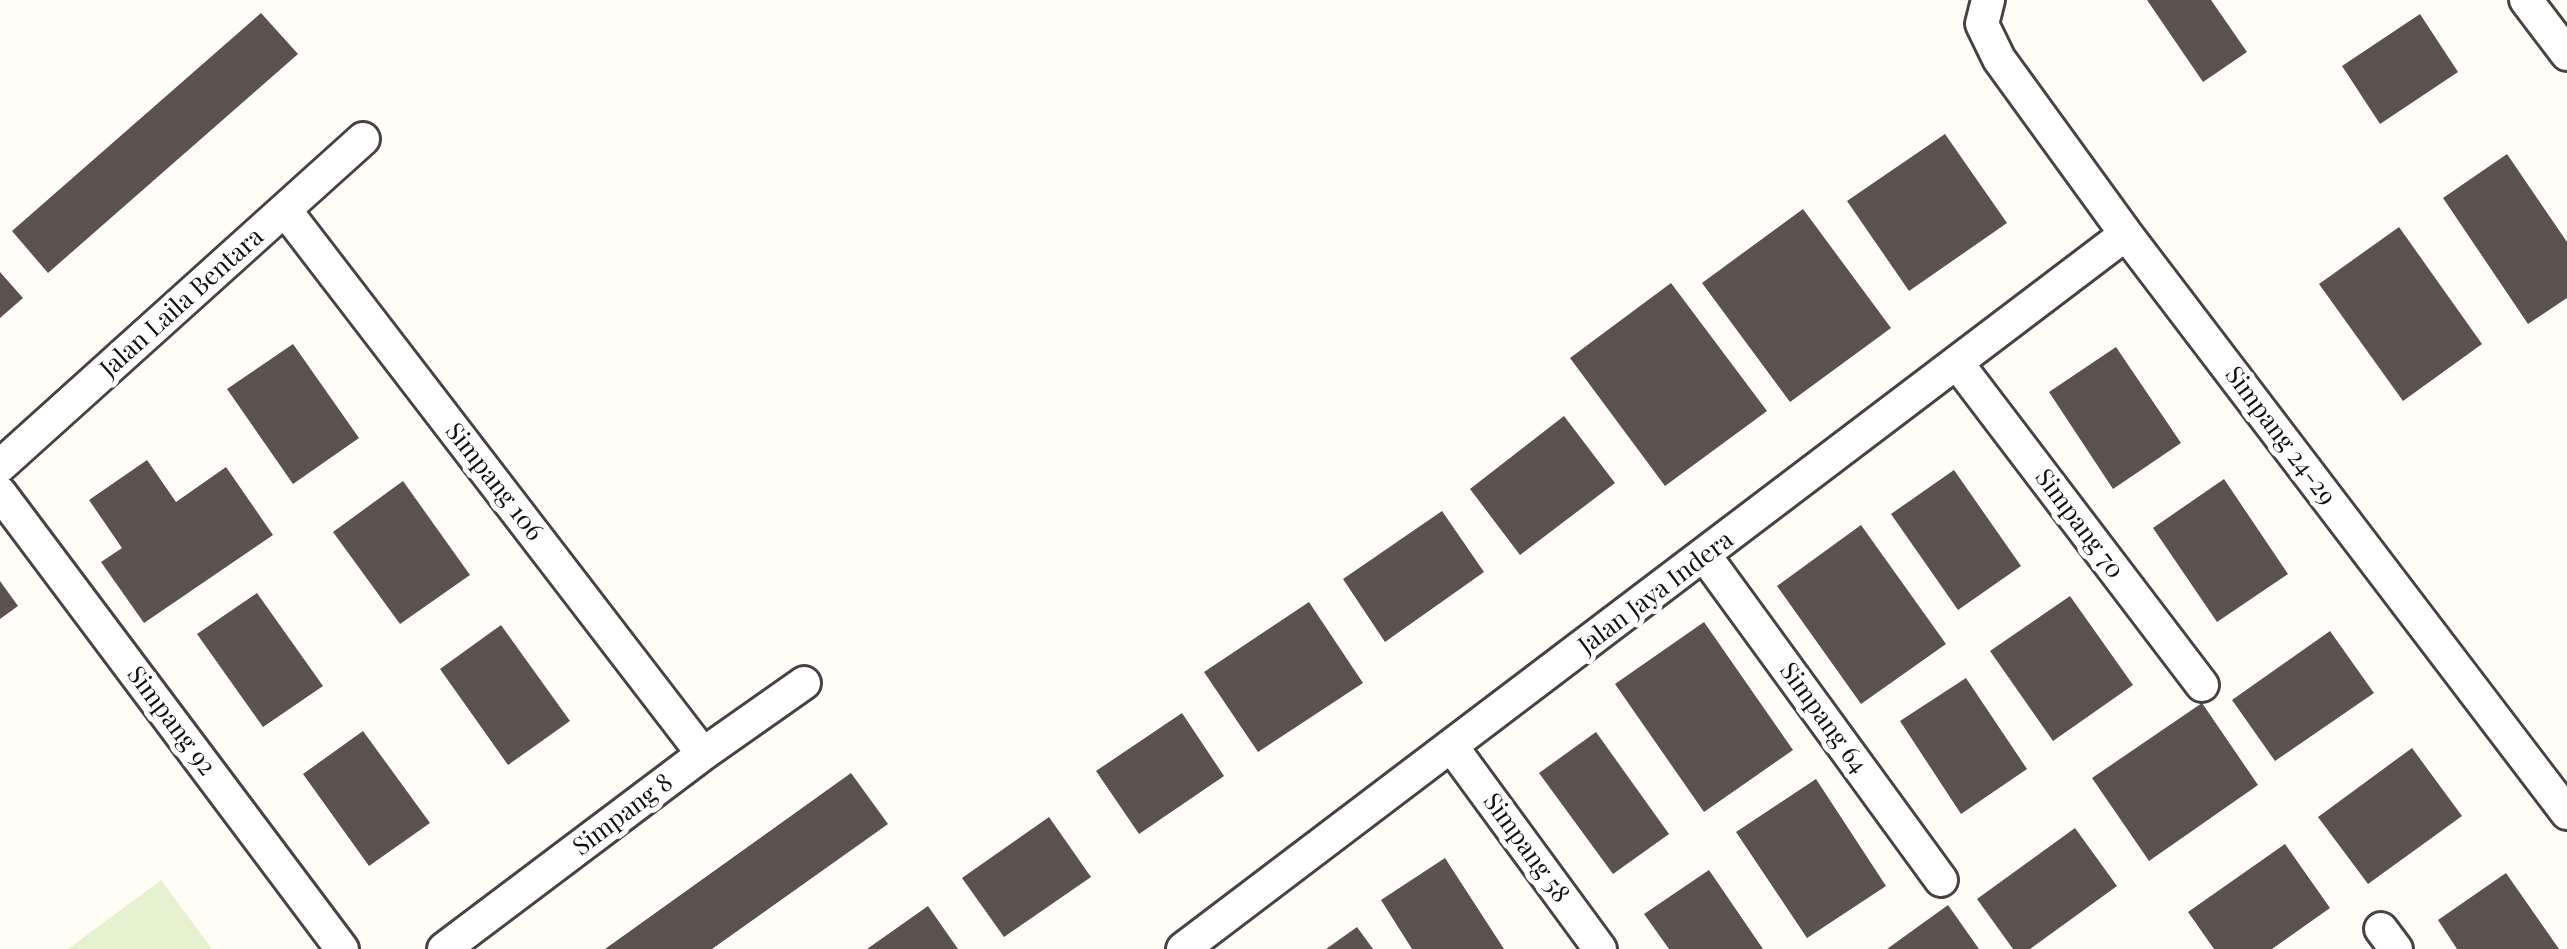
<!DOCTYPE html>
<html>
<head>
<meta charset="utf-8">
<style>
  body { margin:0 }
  canvas { display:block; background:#fffdf5 }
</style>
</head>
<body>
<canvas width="2567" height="949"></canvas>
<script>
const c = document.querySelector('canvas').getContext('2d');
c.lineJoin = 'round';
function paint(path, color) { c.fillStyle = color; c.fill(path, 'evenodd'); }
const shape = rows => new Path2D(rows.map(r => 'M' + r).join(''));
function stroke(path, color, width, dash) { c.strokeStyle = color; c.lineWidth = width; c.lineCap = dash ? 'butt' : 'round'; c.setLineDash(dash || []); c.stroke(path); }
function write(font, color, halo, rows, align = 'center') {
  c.font = font + ' "Playfair Display",serif'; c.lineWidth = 10; c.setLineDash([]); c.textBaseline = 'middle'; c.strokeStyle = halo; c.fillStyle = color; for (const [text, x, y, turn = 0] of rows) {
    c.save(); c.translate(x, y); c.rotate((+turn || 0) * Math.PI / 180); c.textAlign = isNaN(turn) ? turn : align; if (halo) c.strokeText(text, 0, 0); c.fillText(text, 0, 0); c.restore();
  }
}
paint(shape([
  [161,880,212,949,68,949]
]), '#e6f2cf');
paint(shape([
  [2147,0,2211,0,2247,52,2203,82],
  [261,13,298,54,48,273,12,231],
  [2420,14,2458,72,2380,124,2342,66],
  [1945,134,2007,223,1909,291,1847,201],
  [2507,154,2567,242,2567,298,2528,324,2443,198],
  [1803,209,1891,328,1790,402,1702,283],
  [2399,227,2482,344,2403,401,2319,284],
  [0,272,23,298,0,318],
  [1671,283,1767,411,1665,486,1570,358],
  [293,344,359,438,293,484,227,389],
  [2116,347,2181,443,2113,489,2049,392],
  [1564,416,1615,483,1520,555,1470,489],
  [147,460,176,502,226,467,273,535,144,623,101,562,122,548,89,500],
  [1954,470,2021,566,1958,610,1891,514],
  [2224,479,2288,574,2217,622,2153,528],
  [403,481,470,575,400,624,333,532],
  [1442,511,1484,572,1385,642,1343,579],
  [1861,525,1946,644,1861,704,1777,586],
  [0,581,18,606,0,619],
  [257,593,323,686,263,727,197,634],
  [2070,596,2133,685,2053,741,1990,651],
  [1309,602,1363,683,1258,752,1204,672],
  [1704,622,1793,750,1704,812,1615,684],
  [501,625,570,721,508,765,440,669],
  [2330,631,2374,693,2275,761,2232,700],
  [1966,678,2027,769,1961,814,1900,721],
  [2202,703,2258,785,2149,861,2092,778],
  [1182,713,1224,776,1139,834,1096,771],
  [363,731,430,823,369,866,303,774],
  [1596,732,1669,834,1613,874,1539,773],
  [2412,748,2462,816,2368,884,2318,817],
  [851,773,888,824,712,949,605,949],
  [1816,779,1886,886,1807,938,1736,832],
  [1049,817,1091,877,1004,937,962,878],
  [2075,828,2117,886,2030,949,2013,949,1977,899],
  [2285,844,2330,908,2272,949,2214,949,2188,912],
  [1445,858,1504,949,1412,949,1381,900],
  [1709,870,1763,949,1669,949,1644,914],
  [2506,873,2559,949,2457,949,2438,920],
  [1948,905,1979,949,1887,949],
  [928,906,958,949,867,949],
  [1357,927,1373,949,1326,949]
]), '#5a524d');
const minor = shape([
  [1988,0,1982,24,1999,59,2126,234,2567,813],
  [2526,0,2567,54],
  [285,210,703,754],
  [1957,363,2202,685],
  [0,466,363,139],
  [0,493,342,949],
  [1705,556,1941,880],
  [1452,747,1600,949],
  [2381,929,2396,949],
  [444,949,703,754,804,683],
  [1183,949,2126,234]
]);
stroke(minor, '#444', 38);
stroke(minor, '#fff', 32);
write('25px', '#111', '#fff', [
  ["Jalan Laila Bentara",182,303,-42],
  ["Simpang 24-29",2280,436,53],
  ["Simpang 106",494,482,52],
  ["Simpang 70",2079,524,53],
  ["Jalan Jaya Indera",1656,593,-37],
  ["Simpang 64",1823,718,54],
  ["Simpang 92",171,721,53],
  ["Simpang 8",623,815,-37],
  ["Simpang 58",1526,848,54]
]);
</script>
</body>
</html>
